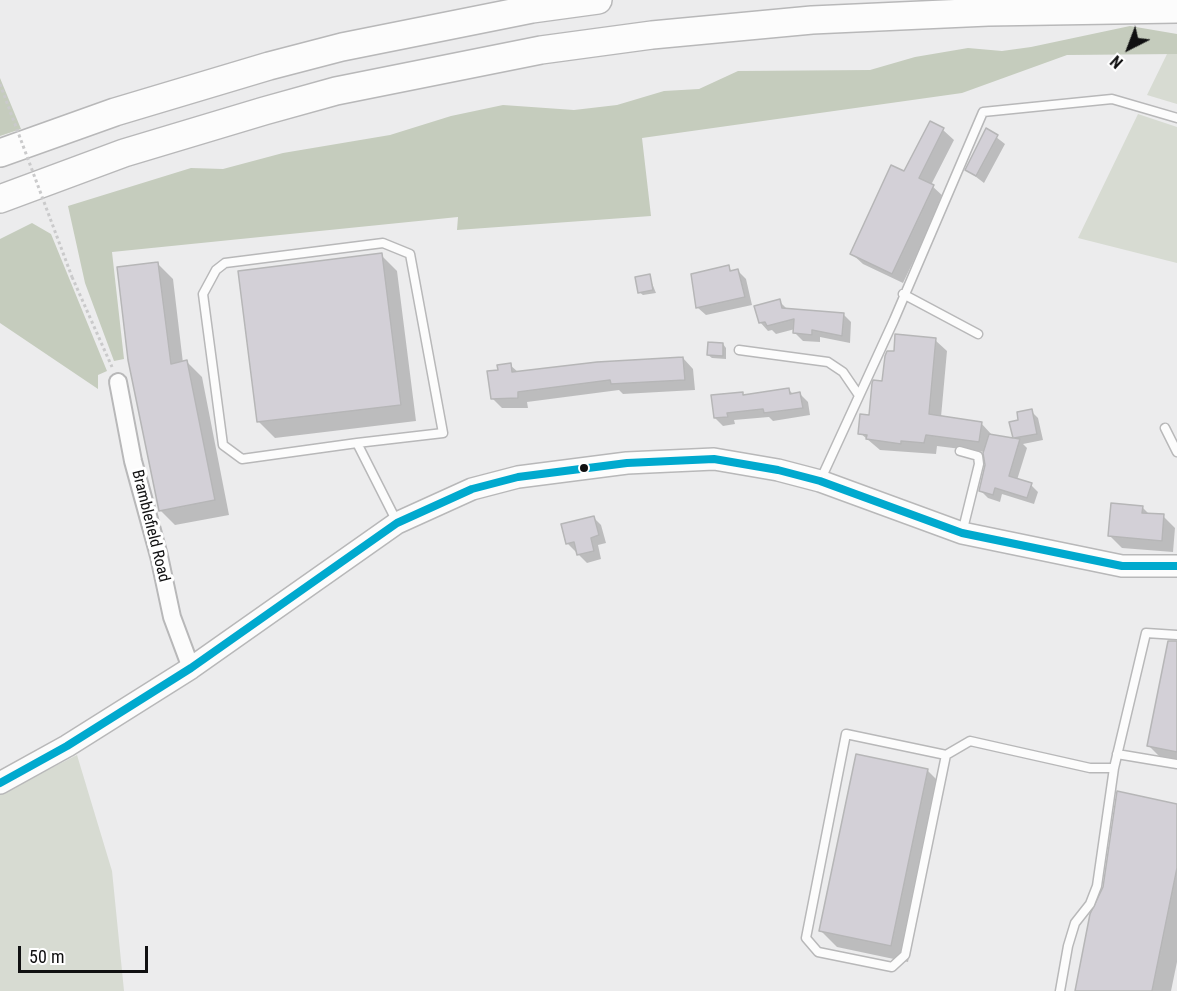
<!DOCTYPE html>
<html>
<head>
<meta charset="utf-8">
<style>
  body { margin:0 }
  #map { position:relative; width:1177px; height:991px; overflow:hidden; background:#ececed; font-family:"Roboto Condensed",sans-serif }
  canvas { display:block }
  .north { position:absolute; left:1099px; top:18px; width:60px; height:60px; -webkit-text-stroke:4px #fff; paint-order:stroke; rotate:222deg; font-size:16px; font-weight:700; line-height:24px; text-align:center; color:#101011 }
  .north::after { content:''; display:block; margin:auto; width:21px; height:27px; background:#101011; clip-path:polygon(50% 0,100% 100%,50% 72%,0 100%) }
  .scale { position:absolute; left:18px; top:946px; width:130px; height:27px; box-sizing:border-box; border:3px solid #101011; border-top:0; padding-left:8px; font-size:18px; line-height:21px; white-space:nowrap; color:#101011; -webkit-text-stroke:4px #fff; paint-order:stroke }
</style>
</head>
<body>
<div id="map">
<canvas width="1177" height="991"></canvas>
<div class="north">N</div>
<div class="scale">50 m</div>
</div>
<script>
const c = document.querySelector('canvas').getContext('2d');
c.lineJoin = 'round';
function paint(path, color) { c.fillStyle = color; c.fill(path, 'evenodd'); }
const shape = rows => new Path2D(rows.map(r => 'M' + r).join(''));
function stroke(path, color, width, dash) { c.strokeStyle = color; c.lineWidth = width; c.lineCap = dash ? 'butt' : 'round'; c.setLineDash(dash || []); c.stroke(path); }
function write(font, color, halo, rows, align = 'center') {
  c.font = font + ' "Roboto Condensed",sans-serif'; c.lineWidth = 6; c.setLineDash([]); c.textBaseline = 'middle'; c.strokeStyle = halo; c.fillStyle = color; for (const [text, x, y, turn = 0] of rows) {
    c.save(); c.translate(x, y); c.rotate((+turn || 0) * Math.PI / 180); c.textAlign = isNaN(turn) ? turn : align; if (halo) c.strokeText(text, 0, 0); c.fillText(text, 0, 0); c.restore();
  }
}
paint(shape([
  [1167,54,1177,54,1177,104,1147,95],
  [1138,114,1177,127,1177,263,1078,238],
  [77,755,112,871,124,991,0,991,0,794]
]), '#d7dbd2');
paint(shape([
  [1130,26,1177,34,1177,54,1067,55,962,93,642,138,651,216,457,230,458,217,112,252,124,359,114,361,85,283,68,206,191,168,223,169,283,153,390,135,451,116,503,105,574,110,617,105,664,91,699,89,738,71,870,70,915,57,968,48,1002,51,1031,47],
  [0,78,21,129,0,136],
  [32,223,51,234,107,371,98,375,98,389,0,323,0,239]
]), '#c5ccbd');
paint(shape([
  [943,130,954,140,931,185,944,197,903,283,863,264,852,254,905,173],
  [987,130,1005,144,984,183,967,170],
  [381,255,397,271,416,421,275,438,258,421],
  [158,264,173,279,183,363,187,362,202,377,229,515,175,525,160,510],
  [728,267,733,272,738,271,746,279,752,305,706,315,698,308],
  [649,276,656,293,643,295,639,292],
  [779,301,787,309,843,314,851,322,850,343,820,337,820,342,803,341,795,333,795,329,776,334,772,330,768,331,760,322],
  [935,340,947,351,941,417,981,423,992,435,1015,440,1011,423,1020,421,1031,411,1038,418,1043,440,1023,444,1027,448,1017,480,1031,485,1038,492,1034,504,1002,494,1000,502,988,498,981,491,987,465,985,452,937,446,936,454,880,450,860,433,870,417,895,353],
  [723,344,726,348,726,359,712,358,708,355],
  [683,358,693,369,695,390,623,394,619,390,527,402,528,408,502,408,492,398,499,371,510,365,518,372],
  [788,389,794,395,800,394,808,402,810,415,773,421,769,417,734,420,735,424,723,426,715,418,742,394,744,396],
  [1142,507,1150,515,1163,516,1175,528,1173,552,1122,548,1110,536],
  [593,517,601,525,606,543,598,545,601,559,587,563,567,543],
  [1177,657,1177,765,1165,762,1149,746],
  [927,770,944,787,908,962,837,947,821,931],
  [1177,805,1177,962,1171,991,1076,991]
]), '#0003');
const building = shape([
  [930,121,944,128,919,178,934,185,892,274,850,254,891,165,904,171,930,121],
  [986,128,998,135,976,176,965,170,986,128],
  [382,253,401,405,257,422,238,271,382,253],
  [158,262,171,364,187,360,215,500,159,511,128,360,117,267,158,262],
  [729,265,730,271,738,269,745,297,696,308,691,274,729,265],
  [650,274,653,290,638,293,635,277,650,274],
  [780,299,782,308,844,313,842,336,812,330,812,335,793,333,794,319,767,326,765,322,759,323,754,306,780,299],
  [895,334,936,338,929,414,982,422,979,442,926,435,924,443,901,441,901,444,866,439,867,435,858,434,860,414,869,415,872,383,873,380,882,381,885,356,887,351,894,351,895,334],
  [708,342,723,343,723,356,707,355,708,342],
  [683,357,685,380,611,384,610,380,518,392,518,398,491,399,487,371,498,370,497,365,511,363,512,372,597,362,683,357],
  [789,388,790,394,800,392,803,408,764,413,763,409,727,413,728,417,714,418,711,395,743,392,743,395,789,388],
  [1032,409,1037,434,1014,438,1020,439,1009,476,1032,483,1027,498,995,488,993,495,979,491,985,465,983,453,989,434,1013,438,1009,422,1018,420,1017,412,1032,409],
  [1111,503,1143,506,1142,513,1164,514,1162,541,1108,536,1111,503],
  [594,516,599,535,591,538,594,551,577,555,574,542,566,544,561,524,594,516],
  [1168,641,1177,641,1177,752,1147,746,1168,641],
  [856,754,928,769,891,946,819,931,856,754],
  [1117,791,1177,804,1177,868,1152,991,1075,991,1090,914,1103,887,1117,791]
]);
paint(building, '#d3d0d7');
stroke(building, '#b6b6b7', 1.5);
const service = shape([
  [903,294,978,334],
  [739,350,828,362,843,372,858,394],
  [1165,428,1177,452],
  [357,443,443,433,410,254,383,243,225,263,216,270,203,294,223,445,242,459,357,443,397,522],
  [960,451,978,456,979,464,962,533],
  [820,481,894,320,983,112,1112,99,1177,118],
  [1117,754,1177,764],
  [946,755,905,955,892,967,818,952,806,938,846,734,946,755,970,741,1090,768,1114,768,1146,633,1177,635],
  [1060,991,1068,946,1075,923,1090,904,1097,886,1114,768]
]);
const minor = shape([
  [118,382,133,461,159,556,172,617,191,668]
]);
const tertiary = shape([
  [0,783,67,746,191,668,397,523,472,489,518,477,627,463,714,459,778,470,820,481,962,533,1122,566,1177,566]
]);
const trunk = shape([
  [0,153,115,112,269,66,342,47,532,9,598,0],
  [0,199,124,153,264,111,336,91,541,50,652,35,812,20,988,12,1177,9]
]);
stroke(service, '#b8b8b9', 11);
stroke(minor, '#b8b8b9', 20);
stroke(tertiary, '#b8b8b9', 24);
stroke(trunk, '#b8b8b9', 30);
stroke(shape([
  [72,277,112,367]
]), '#cacacb', 3, [3, 3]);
stroke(service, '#fcfcfc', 8);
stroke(minor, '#fcfcfc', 16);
stroke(tertiary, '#fcfcfc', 21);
stroke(trunk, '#fcfcfc', 27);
stroke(shape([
  [0,84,72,277]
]), '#cacacb', 3, [3, 3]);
stroke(shape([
  [0,783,67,746,191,668,397,523,472,489,518,477,627,463,714,459,778,470,820,481,962,533,1122,566,1177,566]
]), '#00a9ce', 8);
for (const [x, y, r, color] of [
  [584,468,5,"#101011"]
]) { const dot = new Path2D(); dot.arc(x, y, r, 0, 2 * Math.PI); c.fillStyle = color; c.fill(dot); stroke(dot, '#fff', 2); }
write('16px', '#101011', '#fff', [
  ["Bramblefield Road",150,526,76]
]);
</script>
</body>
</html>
